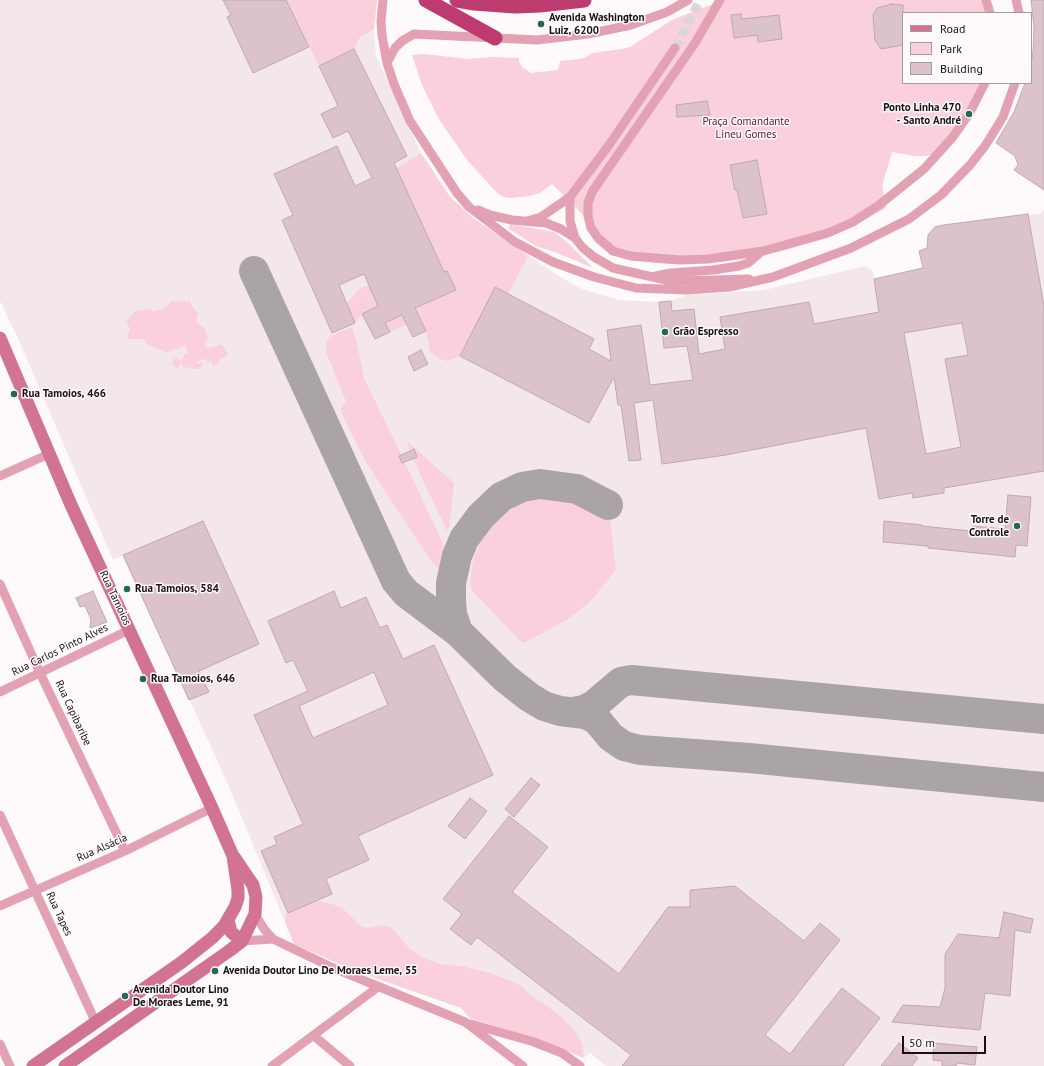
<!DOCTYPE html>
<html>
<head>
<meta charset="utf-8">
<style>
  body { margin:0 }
  #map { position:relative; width:1044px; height:1066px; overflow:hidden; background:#fef9fa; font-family:"PT Sans",sans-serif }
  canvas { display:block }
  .legend { position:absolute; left:902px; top:12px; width:130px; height:72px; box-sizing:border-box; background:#fef9fa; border:1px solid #a29c9d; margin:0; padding:5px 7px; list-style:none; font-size:12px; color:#181012 }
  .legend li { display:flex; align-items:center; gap:8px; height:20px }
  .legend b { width:20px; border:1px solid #a29c9d }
  .scale { position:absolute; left:902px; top:1036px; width:84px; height:18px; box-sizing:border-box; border:2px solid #181012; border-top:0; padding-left:5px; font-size:12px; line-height:14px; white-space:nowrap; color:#181012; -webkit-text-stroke:3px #fef9fa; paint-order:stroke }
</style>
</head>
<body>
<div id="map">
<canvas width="1044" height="1066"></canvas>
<ul class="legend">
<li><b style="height:5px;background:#d37392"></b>Road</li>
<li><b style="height:11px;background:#f9d0db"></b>Park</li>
<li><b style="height:11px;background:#dbc3c9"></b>Building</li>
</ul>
<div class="scale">50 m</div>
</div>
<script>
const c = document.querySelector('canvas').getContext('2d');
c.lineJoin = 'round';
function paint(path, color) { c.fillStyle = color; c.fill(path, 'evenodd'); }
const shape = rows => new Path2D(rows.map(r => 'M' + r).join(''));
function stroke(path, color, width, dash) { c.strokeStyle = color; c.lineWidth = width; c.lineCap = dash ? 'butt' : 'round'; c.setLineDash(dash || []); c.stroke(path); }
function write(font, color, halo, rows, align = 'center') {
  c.font = font + ' "PT Sans",sans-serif'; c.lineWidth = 3; c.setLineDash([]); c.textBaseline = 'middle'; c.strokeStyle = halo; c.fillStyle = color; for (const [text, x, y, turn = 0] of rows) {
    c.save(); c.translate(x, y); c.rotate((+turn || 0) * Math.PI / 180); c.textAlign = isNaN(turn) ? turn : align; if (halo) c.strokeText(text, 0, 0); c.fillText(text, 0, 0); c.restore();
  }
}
paint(shape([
  [0,0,377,0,374,29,376,56,421,153,450,197,473,218,557,275,582,289,619,300,659,302,671,301,687,295,764,290,865,266,873,271,874,279,923,268,919,251,927,248,928,235,935,227,1040,214,1044,210,1044,1066,606,1066,590,1053,584,1058,545,1042,470,1018,461,1008,353,970,294,944,230,789,124,555,113,560,22,347,0,301]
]), '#f4e7ea');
paint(shape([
  [286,0,377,0,374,29,360,37,354,49,319,66],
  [723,0,988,0,991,13,903,13,903,83,987,83,975,110,963,131,953,143,937,153,926,156,915,156,892,152,882,186,886,208,853,226,824,239,778,252,748,258,722,262,667,264,631,260,618,256,585,217,552,184,540,193,530,196,511,198,504,197,498,194,468,161,440,121,422,85,412,55,424,54,468,59,493,57,517,58,519,58,519,62,523,68,531,73,558,70,560,61,580,59,586,57,592,53,622,49,630,47,672,20],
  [421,153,450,197,473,218,528,256,508,294,495,288,460,356,447,361,440,359,430,351,426,331,420,318,390,332,377,307,362,314,355,323,347,303,358,290,363,287,369,286,372,292,439,262,396,167,403,165],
  [447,271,455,290,391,320,382,301],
  [510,224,554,232,566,241,593,268,557,253,536,246,509,229],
  [184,300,187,303,188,300,190,301,191,305,198,313,196,321,205,329,208,339,205,344,205,347,211,348,220,344,223,346,228,353,227,356,220,359,218,364,213,366,212,361,207,363,207,361,208,360,207,359,197,361,197,364,202,362,202,366,197,369,192,369,189,367,184,368,181,363,179,367,176,368,172,364,173,360,176,358,181,361,185,354,189,353,187,352,186,347,185,346,182,346,178,349,174,349,167,353,148,345,144,339,127,339,130,328,126,323,128,319,135,311,150,309,154,312,157,310,163,309,172,301,180,302],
  [352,327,356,340,364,378,397,446,446,550,446,559,442,574,429,558,366,462,342,414,341,408,346,401,326,352,327,341,330,336],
  [409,443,454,483,449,529,447,530,426,487,407,444],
  [540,498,564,499,579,504,610,520,616,569,589,603,565,621,524,643,520,641,472,590,470,582,473,561,479,545,492,525,511,509,527,500],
  [317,901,335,905,342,908,362,927,370,928,382,925,391,927,410,949,423,958,444,965,462,966,490,973,520,985,532,996,543,1003,561,1017,575,1031,582,1043,584,1058,545,1042,470,1018,461,1008,353,970,294,944,285,922,287,912,293,907,304,903]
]), '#f9d0db');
stroke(shape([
  [254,271,396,581,406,593,458,632,505,678,529,697,544,706,560,711,585,714,596,719,611,737,624,746,640,750,749,758,1044,787],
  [458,632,452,614,451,600,451,583,457,556,464,539,481,516,501,497,522,487,540,484,577,489,608,505],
  [572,712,584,710,594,705,621,682,631,680,1044,719]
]), '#aaa4a4', 30);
const building = shape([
  [223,0,286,0,309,47,253,73,227,17,231,15,223,0],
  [1031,0,1044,0,1044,190,1014,170,1018,165,1015,156,996,143,1014,112,1025,83,1031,83,1031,64,1033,52,1034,27,1031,0],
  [892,4,903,5,903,45,881,49,875,40,873,15,877,8,892,4],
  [741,14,742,19,779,15,782,39,758,42,757,35,734,38,731,15,741,14],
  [354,49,407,156,394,163,444,272,447,271,456,290,415,308,426,331,413,337,402,315,385,323,390,332,375,339,362,314,378,306,364,274,339,285,355,323,332,333,282,220,293,215,274,174,337,146,355,186,372,178,348,131,333,138,321,114,338,106,319,66,354,49],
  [707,101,710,115,677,117,676,105,707,101],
  [757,160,767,214,743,218,737,189,735,190,730,165,757,160],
  [1028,214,1044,306,1044,471,944,488,944,493,913,498,912,493,879,499,866,428,726,455,662,464,653,400,634,403,641,460,629,461,621,405,618,405,614,377,589,423,460,356,495,287,594,339,589,349,611,361,607,330,641,325,650,385,693,380,687,346,664,348,659,302,671,301,672,311,694,309,699,354,725,349,720,317,809,302,814,324,879,312,874,279,923,268,919,251,927,248,928,235,935,227,943,225,1028,214],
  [962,323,968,355,945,359,961,447,926,454,904,333,962,323],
  [421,350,428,364,414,371,408,357,421,350],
  [414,449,417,457,402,463,399,456,414,449],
  [1008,495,1031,497,1027,546,1016,545,1015,557,928,548,928,546,883,542,884,521,922,525,922,526,971,531,972,526,1005,529,1008,495],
  [203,521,259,644,199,671,209,692,189,700,123,555,203,521],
  [93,591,107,622,90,628,91,619,85,606,80,607,76,598,93,591],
  [334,591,341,608,366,597,380,628,387,625,403,659,434,645,493,775,358,836,369,860,326,879,332,894,288,913,261,851,277,844,274,837,303,824,254,715,308,691,293,660,286,663,268,621,334,591],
  [374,672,388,705,313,738,299,706,374,672],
  [531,778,540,785,514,817,505,809,531,778],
  [470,798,487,811,465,839,448,826,470,798],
  [509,816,548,847,512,892,619,974,668,907,690,907,690,890,735,886,804,941,820,923,840,940,765,1035,790,1054,842,988,880,1018,843,1066,622,1066,631,1055,477,937,471,945,450,929,462,914,443,899,509,816],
  [1004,912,1033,919,1030,933,1015,930,1010,996,985,993,980,1030,892,1022,903,1005,940,1007,945,988,945,954,958,934,999,938,1004,912],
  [899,1043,918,1058,912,1066,881,1066,899,1043],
  [934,1043,977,1047,975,1065,957,1063,956,1066,942,1066,942,1061,933,1060,934,1043]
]);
paint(building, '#dbc3c9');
stroke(building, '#c1a9af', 1);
stroke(shape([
  [675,48,700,0]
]), '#dcd6d7', 9, [9, 4.5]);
stroke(shape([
  [383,0,381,21,382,35,387,63,394,84,410,121,457,193,469,207,515,242,553,262,594,277,636,288,687,290,729,287,773,277,851,248,909,219,941,195,970,165,985,146,1003,117,1015,83],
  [720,0,695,43,592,192,588,203,588,216,591,228,598,238,613,251,631,256,680,260,708,259,763,251,828,233,853,222,879,205,924,169,952,138,969,114,985,83],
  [986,0,990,13],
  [1016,0,1019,13],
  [387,63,395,48,402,41,414,34,537,40,588,34,631,25,667,12,688,0],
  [570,197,570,221,575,238,583,248,594,257,613,268,666,280,679,281,749,279],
  [478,210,490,215,512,220,546,223,561,229,575,238],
  [527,221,541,217,570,197,609,145,675,48],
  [656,276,671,273,713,270,739,266,748,263,762,251],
  [0,476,49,454],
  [0,584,40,673,125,851],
  [0,692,129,630],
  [0,815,96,1023],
  [0,906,125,851,212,808],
  [255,914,264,929,273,939],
  [242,941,273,939,331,967,465,1022,523,1066],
  [471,1024,534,1042,562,1053,580,1066],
  [314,1036,350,1066],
  [0,1044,10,1066],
  [272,1066,378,987]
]), '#e3a1b4', 9);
stroke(shape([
  [0,338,71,505,212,808,233,856,238,890,238,898,235,907,224,926,212,938,182,962,33,1066],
  [228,920,231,932,242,941],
  [65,1066,229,951,242,941,255,914,256,897,253,885,234,857]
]), '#d37392', 13);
stroke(shape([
  [426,0,495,38],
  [457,0,474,3,515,6,540,5,584,0]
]), '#bd3b6e', 15);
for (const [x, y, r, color] of [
  [541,24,4,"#20675c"],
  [969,114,4,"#20675c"],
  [665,332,4,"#20675c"],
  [14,394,4,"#20675c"],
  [1017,526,4,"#20675c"],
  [127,589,4,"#20675c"],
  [143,679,4,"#20675c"],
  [215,971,4,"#20675c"],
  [125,996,4,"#20675c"]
]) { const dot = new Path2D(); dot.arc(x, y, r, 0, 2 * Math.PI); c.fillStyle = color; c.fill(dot); stroke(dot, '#fef9fa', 1.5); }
write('bold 11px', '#181012', '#fef9fa', [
  ["Avenida Washington",549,18],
  ["Luiz, 6200",549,31],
  ["Ponto Linha 470",961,108,"right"],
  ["- Santo André",961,121,"right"],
  ["Grão Espresso",673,332],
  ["Rua Tamoios, 466",22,394],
  ["Torre de",1009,520,"right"],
  ["Controle",1009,533,"right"],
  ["Rua Tamoios, 584",135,589],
  ["Rua Tamoios, 646",151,679],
  ["Avenida Doutor Lino De Moraes Leme, 55",223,971],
  ["Avenida Doutor Lino",133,990],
  ["De Moraes Leme, 91",133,1003]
], 'left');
write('11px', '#691337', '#fef9fa', [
  ["Praça Comandante",746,122],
  ["Lineu Gomes",746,135]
]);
write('11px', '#181012', '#fef9fa', [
  ["Rua Tamoios",115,598,65],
  ["Rua Carlos Pinto Alves",60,650,-26],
  ["Rua Capibaribe",73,713,65],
  ["Rua Alsácia",102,848,-24],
  ["Rua Tapes",59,914,65]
]);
</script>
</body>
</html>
